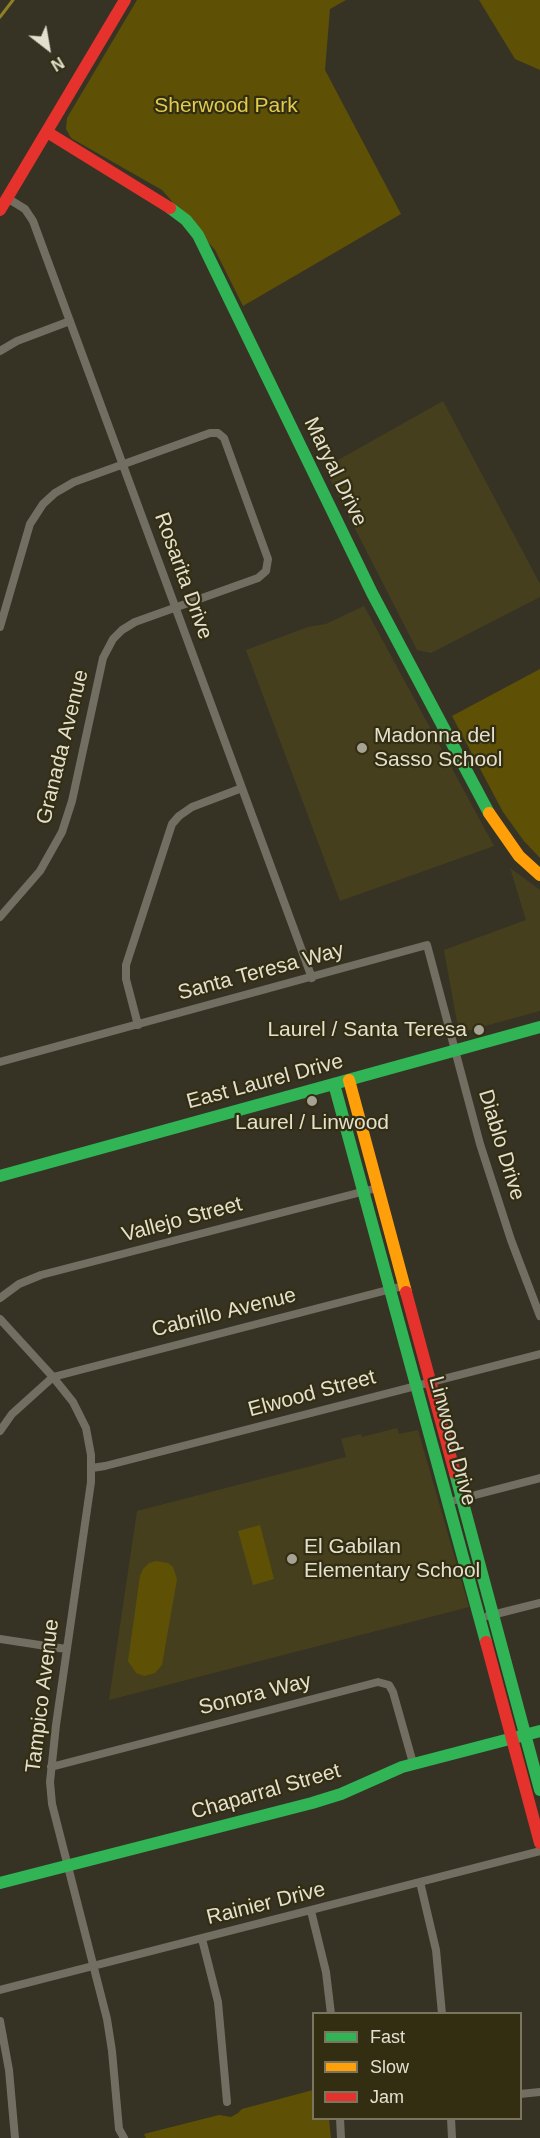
<!DOCTYPE html>
<html>
<head>
<meta charset="utf-8">
<style>
  body { margin:0 }
  #map { position:relative; width:540px; height:2138px; overflow:hidden; background:#363325; font-family:Arial,sans-serif }
  canvas { display:block }
  .legend { position:absolute; left:312px; top:2012px; width:210px; height:108px; box-sizing:border-box; background:#332e12; border:2px solid #79755e; margin:0; padding:8px 10px; list-style:none; font-size:18px; color:#e3e0d0 }
  .legend li { display:flex; align-items:center; gap:12px; height:30px }
  .legend b { width:30px; border:2px solid #79755e }
  .north { position:absolute; left:18px; top:18px; width:60px; height:60px; -webkit-text-stroke:4px #332e12; paint-order:stroke; rotate:149deg; font-size:16px; font-weight:700; line-height:24px; text-align:center; color:#e3e0d0 }
  .north::after { content:''; display:block; margin:auto; width:21px; height:27px; background:#e3e0d0; clip-path:polygon(50% 0,100% 100%,50% 72%,0 100%) }
</style>
</head>
<body>
<div id="map">
<canvas width="540" height="2138"></canvas>
<ul class="legend">
<li><b style="height:8px;background:#30b455"></b>Fast</li>
<li><b style="height:8px;background:#ff9f0a"></b>Slow</li>
<li><b style="height:8px;background:#e5322d"></b>Jam</li>
</ul>
<div class="north">N</div>
</div>
<script>
const c = document.querySelector('canvas').getContext('2d');
c.lineJoin = 'round';
function paint(path, color) { c.fillStyle = color; c.fill(path, 'evenodd'); }
const shape = rows => new Path2D(rows.map(r => 'M' + r).join(''));
function stroke(path, color, width, dash) { c.strokeStyle = color; c.lineWidth = width; c.lineCap = dash ? 'butt' : 'round'; c.setLineDash(dash || []); c.stroke(path); }
function write(font, color, halo, rows, align = 'center') {
  c.font = font + ' Arial,sans-serif'; c.lineWidth = 4.5; c.setLineDash([]); c.textBaseline = 'middle'; c.strokeStyle = halo; c.fillStyle = color; for (const [text, x, y, turn = 0] of rows) {
    c.save(); c.translate(x, y); c.rotate((+turn || 0) * Math.PI / 180); c.textAlign = isNaN(turn) ? turn : align; if (halo) c.strokeText(text, 0, 0); c.fillText(text, 0, 0); c.restore();
  }
}
paint(shape([
  [443,401,540,584,540,597,431,653,417,650,324,468],
  [364,606,494,846,340,901,246,650,308,627,326,624],
  [510,868,540,890,540,1011,459,1033,444,950,526,920],
  [397,1428,399,1434,418,1430,469,1607,109,1700,137,1511,346,1457,341,1439,361,1434,362,1437]
]), '#463f1e');
paint(shape([
  [137,0,346,0,330,9,325,70,401,214,243,306,215,250,162,190,71,138,66,129,67,118],
  [479,0,540,0,540,70,515,59],
  [540,669,540,858,524,841,503,812,452,716],
  [260,1525,274,1579,253,1585,238,1531],
  [156,1561,168,1563,173,1567,177,1579,162,1665,155,1673,144,1676,136,1673,128,1661,140,1576,143,1569,149,1563],
  [313,2090,314,2118,329,2119,331,2138,146,2138,144,2134,219,2115,231,2117,238,2113,242,2109]
]), '#5e5105');
stroke(shape([
  [0,17,13,0]
]), '#8f7f26', 3);
stroke(shape([
  [7,198,25,209,33,221,312,978],
  [0,351,17,341,70,321],
  [0,627,30,524,43,504,55,493,74,482,210,433,218,433,224,438,268,559,266,571,258,578,135,622,122,630,113,639,103,658,72,801,62,832,40,871,0,917],
  [138,1025,126,979,126,965,172,824,179,816,192,807,242,788],
  [0,1062,427,945,480,1144,511,1240,540,1316],
  [0,1298,19,1284,41,1275,377,1188],
  [0,1319,53,1377,73,1402,86,1428,91,1455,91,1482,56,1725,50,1782,52,1804,107,2019,112,2051,119,2129,124,2138],
  [0,1431,12,1414,53,1377,403,1286],
  [92,1468,105,1466,540,1354],
  [456,1500,540,1478],
  [488,1616,540,1603],
  [0,1639,66,1649],
  [51,1767,378,1682,389,1685,393,1692,413,1763],
  [420,1882,436,1950,442,2014],
  [311,1911,326,1972,331,2014],
  [202,1939,218,2002,227,2102],
  [0,1990,540,1851],
  [0,2021,9,2070,15,2138],
  [520,2094,540,2092],
  [340,2118,341,2138],
  [451,2118,452,2138]
]), '#726f62', 8);
stroke(shape([
  [170,208,186,220,198,235,372,593,489,813],
  [334,1084,486,1642],
  [0,1176,540,1027],
  [455,1473,540,1790],
  [0,1883,312,1803,341,1794,402,1767,540,1731]
]), '#30b455', 12);
stroke(shape([
  [489,813,519,856,540,875],
  [349,1080,406,1292]
]), '#ff9f0a', 12);
stroke(shape([
  [47,132,170,208],
  [0,210,125,0],
  [406,1292,455,1473],
  [486,1642,540,1843]
]), '#e5322d', 12);
for (const [x, y, r, color] of [
  [362,748,6,"#a6a394"],
  [479,1030,6,"#a6a394"],
  [312,1101,6,"#a6a394"],
  [292,1559,6,"#a6a394"]
]) { const dot = new Path2D(); dot.arc(x, y, r, 0, 2 * Math.PI); c.fillStyle = color; c.fill(dot); stroke(dot, '#332e12', 2); }
write('21px', '#e1cb4d', '#332e12', [
  ["Sherwood Park",226,106]
]);
write('21px', '#e3e0d0', '#332e12', [
  ["Maryal Drive",335,472,64],
  ["Rosarita Drive",183,576,70],
  ["Granada Avenue",63,747,-76],
  ["Santa Teresa Way",261,972,-15],
  ["East Laurel Drive",265,1082,-15],
  ["Diablo Drive",501,1145,73],
  ["Vallejo Street",182,1220,-15],
  ["Cabrillo Avenue",224,1313,-14],
  ["Elwood Street",312,1394,-15],
  ["Linwood Drive",452,1441,75],
  ["Sonora Way",255,1695,-14],
  ["Tampico Avenue",43,1696,-83],
  ["Chaparral Street",266,1792,-16],
  ["Rainier Drive",266,1904,-14]
]);
write('21px', '#e3e0d0', '#332e12', [
  ["Madonna del",374,736],
  ["Sasso School",374,760],
  ["Laurel / Santa Teresa",467,1030,"right"],
  ["Laurel / Linwood",312,1123,"center"],
  ["El Gabilan",304,1547],
  ["Elementary School",304,1571]
], 'left');
</script>
</body>
</html>
